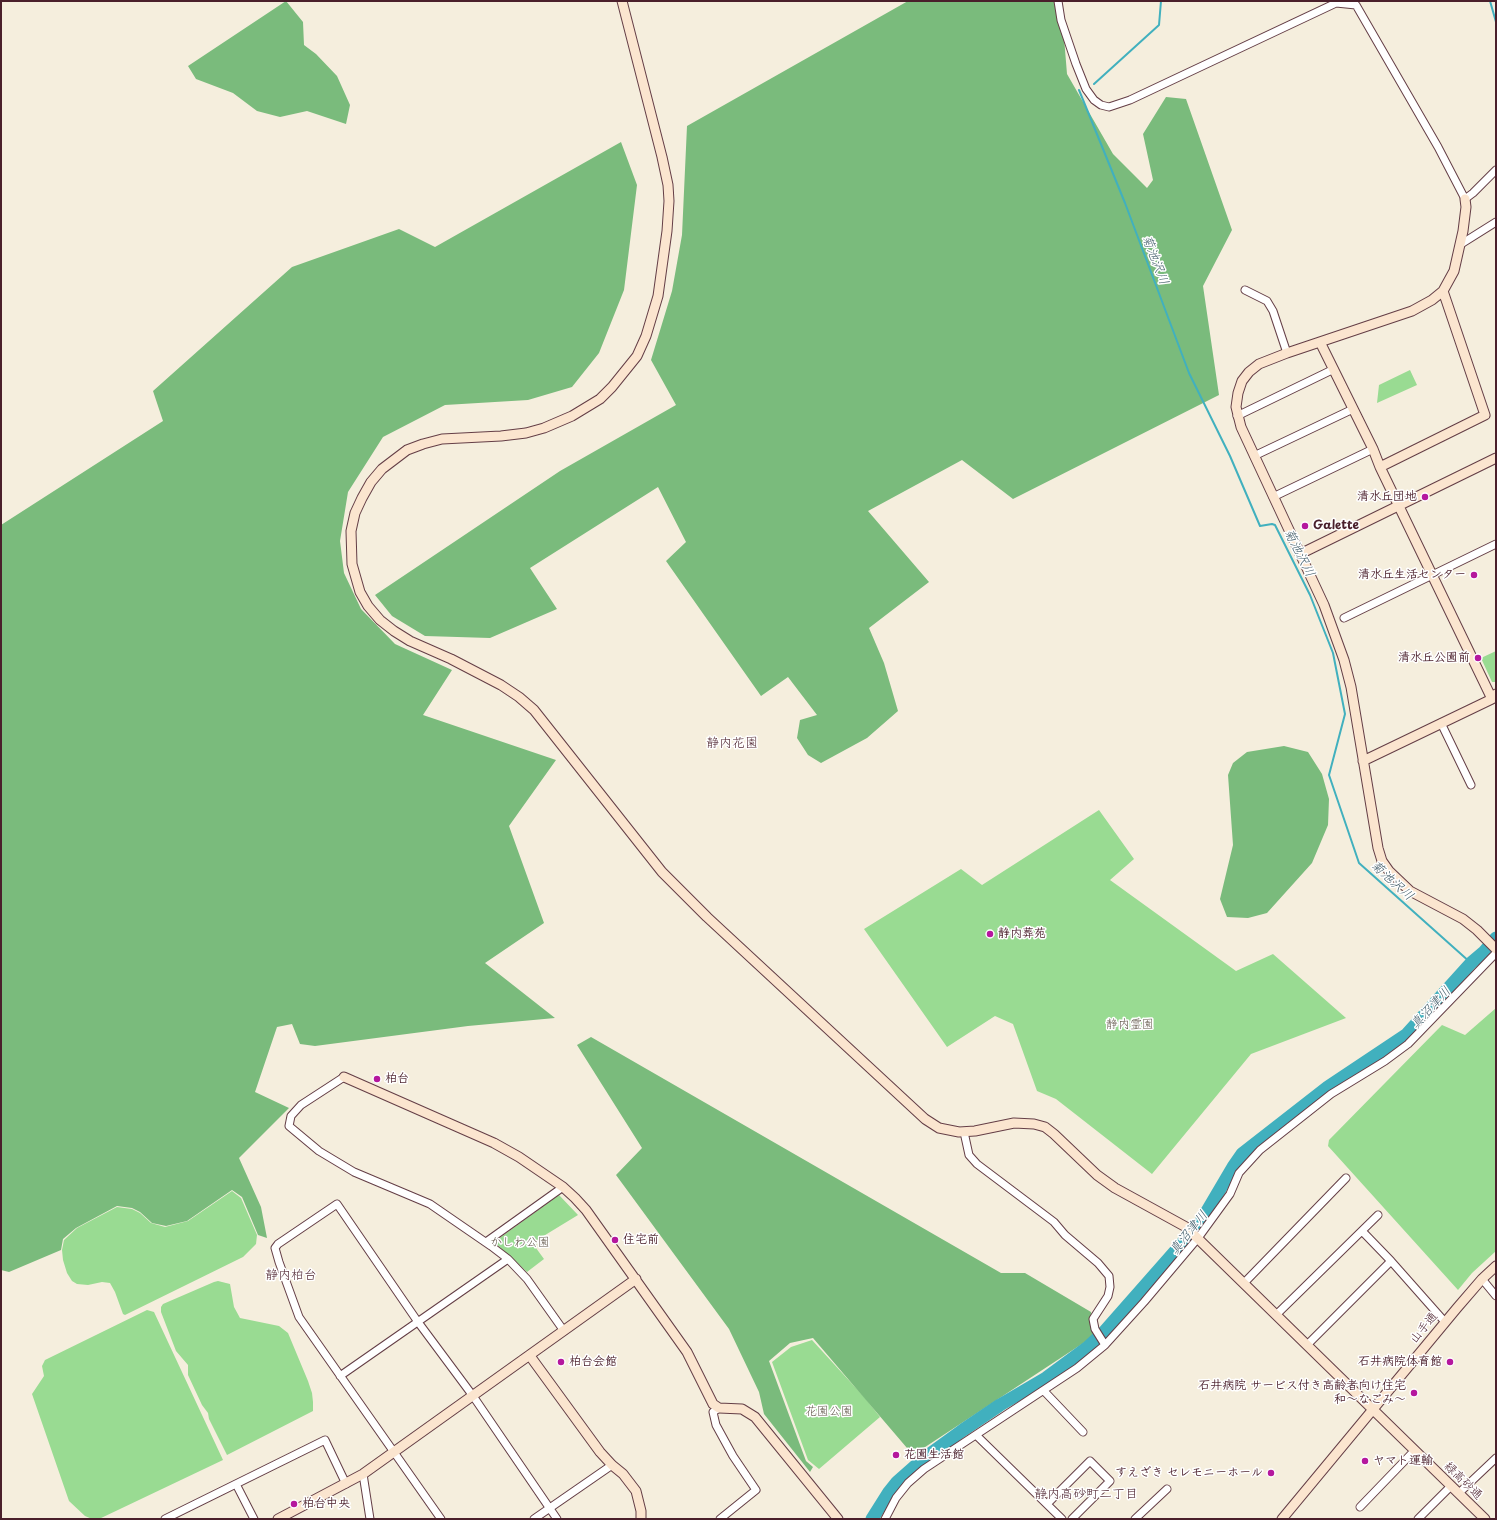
<!DOCTYPE html>
<html>
<head>
<meta charset="utf-8">
<style>
  body { margin:0 }
  #map { position:relative; width:1497px; height:1520px; overflow:hidden; background:#f5eedd; font-family:"Playpen Sans",sans-serif }
  canvas { display:block }
  .frame { position:absolute; inset:0; border:2px solid #4a1f2b; pointer-events:none }
</style>
</head>
<body>
<div id="map">
<canvas width="1497" height="1520"></canvas>
<div class="frame"></div>
</div>
<script>
const c = document.querySelector('canvas').getContext('2d');
c.lineJoin = 'round';
function paint(path, color) { c.fillStyle = color; c.fill(path, 'evenodd'); }
const shape = rows => new Path2D(rows.map(r => 'M' + r).join(''));
function stroke(path, color, width, dash) { c.strokeStyle = color; c.lineWidth = width; c.lineCap = dash ? 'butt' : 'round'; c.setLineDash(dash || []); c.stroke(path); }
function write(font, color, halo, rows, align = 'center') {
  c.font = font + ' "Playpen Sans","Klee One",sans-serif'; c.lineWidth = 3; c.setLineDash([]); c.textBaseline = 'middle'; c.strokeStyle = halo; c.fillStyle = color; for (const [text, x, y, turn = 0] of rows) {
    c.save(); c.translate(x, y); c.rotate((+turn || 0) * Math.PI / 180); c.textAlign = isNaN(turn) ? turn : align; if (halo) c.strokeText(text, 0, 0); c.fillText(text, 0, 0); c.restore();
  }
}
paint(shape([
  [1410,370,1417,385,1377,403,1379,385],
  [1496,651,1496,682,1492,682,1481,658],
  [1099,810,1134,859,1110,880,1236,971,1273,954,1346,1018,1251,1054,1152,1174,1056,1099,1037,1091,1013,1024,995,1016,947,1047,864,929,961,869,982,885],
  [1496,1008,1496,1251,1472,1273,1458,1290,1328,1146,1329,1140,1442,1025,1465,1035],
  [232,1191,241,1198,257,1235,256,1244,243,1257,125,1315,123,1314,115,1292,110,1283,102,1282,88,1285,77,1284,72,1281,67,1273,63,1260,62,1250,64,1240,77,1228,117,1207,132,1209,140,1213,151,1223,165,1227,188,1221],
  [559,1195,578,1215,537,1240,536,1248,544,1259,527,1272,494,1242],
  [218,1281,230,1284,234,1307,240,1318,279,1326,288,1333,308,1381,312,1393,313,1402,313,1411,227,1455,209,1419,208,1413,202,1405,188,1375,188,1365,176,1351,161,1312,161,1307,163,1304,214,1282],
  [147,1310,154,1312,223,1460,99,1519,92,1519,85,1516,69,1501,32,1394,44,1376,42,1366,45,1360],
  [812,1340,865,1398,880,1417,819,1469,808,1460,772,1362,791,1347]
]), '#99db92');
paint(shape([
  [286,1,303,22,304,45,316,54,337,76,350,105,346,124,307,111,280,117,257,111,233,93,196,79,188,66],
  [908,1,1061,1,1067,74,1113,154,1147,188,1153,180,1143,134,1166,97,1186,99,1232,230,1203,286,1219,395,1013,499,962,460,868,511,929,582,869,628,884,663,898,711,867,738,821,763,808,755,797,738,800,720,817,715,788,677,761,696,666,561,686,542,658,487,530,568,557,609,490,638,425,636,392,616,375,595,560,471,676,405,651,360,672,291,682,235,687,126],
  [621,142,637,185,624,290,599,353,572,387,528,400,445,405,383,437,348,492,340,541,344,573,361,609,395,644,452,670,423,715,556,760,509,826,544,923,485,963,555,1018,468,1026,315,1046,300,1044,292,1024,277,1027,255,1092,289,1108,239,1158,261,1207,267,1238,258,1235,242,1197,232,1190,187,1221,166,1226,152,1223,140,1212,132,1208,117,1206,76,1228,63,1239,61,1250,9,1272,1,1270,1,525,163,421,153,391,292,267,399,229,435,247],
  [1284,746,1308,752,1322,774,1329,799,1328,825,1312,863,1267,913,1248,918,1227,917,1220,899,1233,845,1228,775,1233,763,1247,752],
  [591,1037,1001,1273,1025,1273,1091,1312,1094,1336,913,1455,813,1338,790,1343,769,1361,806,1461,813,1467,810,1472,764,1414,759,1392,729,1329,616,1175,642,1148,577,1045]
]), '#7abb7c');
stroke(shape([
  [1490,1,1496,22],
  [1094,84,1159,25,1161,1],
  [1079,90,1125,203,1189,373,1230,456,1260,526,1272,524,1275,525,1310,595,1333,653,1345,714,1329,775,1359,863,1471,963]
]), '#41b0be', 2);
stroke(shape([
  [872,1519,889,1492,897,1482,923,1459,963,1430,1000,1405,1046,1378,1088,1347,1104,1332,1200,1223,1233,1167,1242,1154,1328,1087,1406,1035,1471,963,1484,952,1496,938]
]), '#41b0be', 13);
const street = shape([
  [1058,1,1061,20,1076,64,1086,89,1094,100,1101,105,1109,107,1130,100,1336,3,1356,5,1438,147,1465,199,1473,193,1496,170],
  [1461,244,1496,222],
  [1245,290,1267,301,1273,311,1287,353],
  [1237,416,1334,369],
  [1254,456,1353,409],
  [1273,497,1373,449],
  [1344,618,1496,544],
  [1441,723,1471,785],
  [344,1077,301,1105,291,1116,289,1126,319,1151,354,1172,430,1204,491,1246,508,1259,527,1279,564,1331],
  [964,1132,969,1155,977,1164,1054,1222,1065,1235,1098,1263,1109,1276,1110,1287,1108,1296,1093,1319,1095,1329,1105,1345],
  [486,1242,563,1187],
  [1391,1261,1445,1322],
  [1482,1279,1496,1296],
  [1244,1283,1346,1178],
  [1276,1315,1378,1215],
  [1307,1345,1391,1261,1362,1231],
  [340,1376,508,1259],
  [1044,1391,1083,1432],
  [719,1408,713,1412,716,1425,733,1456,756,1490,720,1519],
  [976,1435,1062,1519],
  [363,1474,370,1519],
  [236,1484,254,1519],
  [1459,1493,1496,1458],
  [1047,1504,1090,1461,1110,1481,1072,1519],
  [1360,1507,1415,1450],
  [165,1519,325,1440,346,1484],
  [441,1519,299,1317,279,1262,275,1248,278,1244,337,1204,418,1322,473,1396,557,1519],
  [534,1519,612,1465],
  [885,1519,896,1498,908,1483,924,1469,1077,1368,1105,1345,1144,1302,1198,1238,1230,1194,1239,1173,1260,1150,1331,1094,1385,1061,1408,1044,1496,953],
  [1135,1519,1167,1489],
  [1418,1519,1451,1486]
]);
const secondary = shape([
  [622,1,662,157,668,185,669,201,667,231,658,296,646,336,637,356,612,387,600,399,572,416,544,428,526,433,501,436,442,439,423,444,407,450,382,469,371,482,362,498,355,513,351,531,352,564,360,592,368,606,380,620,394,631,410,641,451,659,501,685,519,697,534,710,662,872,707,917,925,1119,939,1128,959,1132,975,1131,1014,1123,1034,1124,1045,1127,1054,1134,1097,1175,1115,1188,1186,1227,1485,1519],
  [1465,199,1466,207,1463,231,1454,271,1443,291,1432,300,1412,311,1287,353,1259,364,1249,372,1242,381,1238,393,1236,407,1241,427,1324,605,1344,660,1351,687,1378,848,1382,861,1389,871,1410,891,1463,919,1477,930,1496,949],
  [1443,291,1485,415,1380,467,1492,699],
  [1320,342,1373,449,1380,467],
  [1300,554,1496,458],
  [1363,761,1492,699,1496,694],
  [344,1077,494,1143,519,1157,563,1187,575,1198,586,1210,687,1352,713,1404,719,1408,742,1409,755,1417,838,1519],
  [530,1356,600,1452,612,1465,623,1474,636,1491,641,1511,641,1519],
  [278,1519,363,1474,636,1279],
  [1282,1519,1457,1308,1482,1279,1496,1266]
]);
stroke(street, '#643e46', 9);
stroke(secondary, '#643e46', 11);
stroke(street, '#fff', 7);
stroke(secondary, '#fbe5cf', 9);
for (const [x, y, r, color] of [
  [1425,497,4,"#b5179e"],
  [1305,526,4,"#b5179e"],
  [1474,575,4,"#b5179e"],
  [1478,658,4,"#b5179e"],
  [990,934,4,"#b5179e"],
  [377,1079,4,"#b5179e"],
  [615,1240,4,"#b5179e"],
  [561,1362,4,"#b5179e"],
  [1450,1362,4,"#b5179e"],
  [1414,1393,4,"#b5179e"],
  [896,1455,4,"#b5179e"],
  [1365,1461,4,"#b5179e"],
  [1271,1473,4,"#b5179e"],
  [294,1504,4,"#b5179e"]
]) { const dot = new Path2D(); dot.arc(x, y, r, 0, 2 * Math.PI); c.fillStyle = color; c.fill(dot); stroke(dot, '#fff', 1.5); }
write('bold 12px', '#4a1f2b', '#fff', [
  ["清水丘団地",1417,497,"right"],
  ["Galette",1313,526],
  ["清水丘生活センター",1466,575,"right"],
  ["清水丘公園前",1470,658,"right"],
  ["静内葬苑",998,934],
  ["柏台",385,1079],
  ["住宅前",623,1240],
  ["柏台会館",569,1362],
  ["石井病院体育館",1442,1362,"right"],
  ["石井病院 サービス付き高齢者向け住宅",1406,1386,"right"],
  ["和～なごみ～",1406,1400,"right"],
  ["花園生活館",904,1455],
  ["ヤマト運輸",1373,1461],
  ["すえざき セレモニーホール",1263,1473,"right"],
  ["柏台中央",302,1504]
], 'left');
write('12px', '#62574a', '#fff', [
  ["静内霊園",1130,1025],
  ["かしわ公園",520,1243],
  ["花園公園",829,1412]
]);
write('12px', '#4a1f2b', '#fff', [
  ["山手通",1424,1328,-51],
  ["緑高砂通",1463,1481,44]
]);
write('italic 13px', '#46606d', '#fff', [
  ["菊池沢川",1155,260,69],
  ["菊池沢川",1299,553,63],
  ["菊池沢川",1392,881,42],
  ["真沼津川",1431,1008,-47],
  ["真沼津川",1189,1233,-51]
]);
write('13px', '#4a1f2b', '#fff', [
  ["静内花園",732,743],
  ["静内柏台",291,1275],
  ["静内高砂町二丁目",1086,1494]
]);
</script>
</body>
</html>
